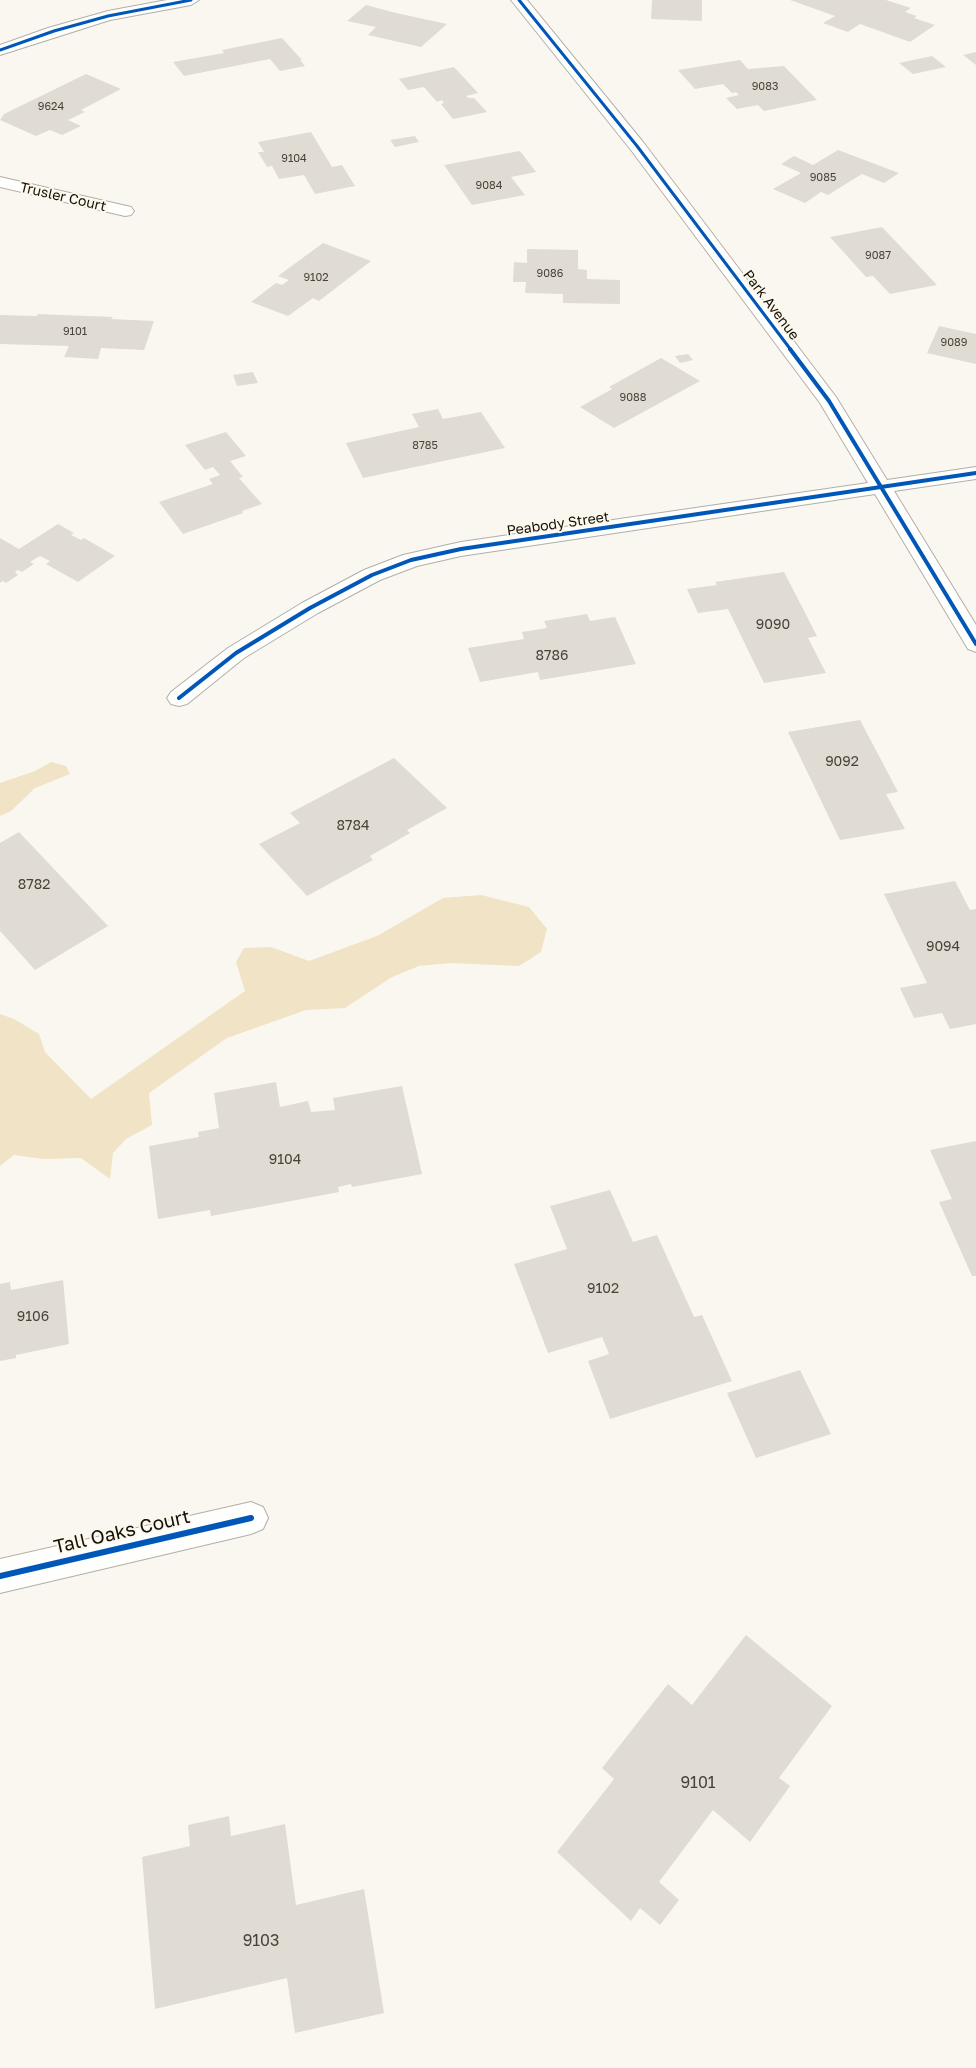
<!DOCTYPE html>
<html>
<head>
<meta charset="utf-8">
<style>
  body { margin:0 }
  canvas { display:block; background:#faf7f0 }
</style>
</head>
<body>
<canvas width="976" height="2068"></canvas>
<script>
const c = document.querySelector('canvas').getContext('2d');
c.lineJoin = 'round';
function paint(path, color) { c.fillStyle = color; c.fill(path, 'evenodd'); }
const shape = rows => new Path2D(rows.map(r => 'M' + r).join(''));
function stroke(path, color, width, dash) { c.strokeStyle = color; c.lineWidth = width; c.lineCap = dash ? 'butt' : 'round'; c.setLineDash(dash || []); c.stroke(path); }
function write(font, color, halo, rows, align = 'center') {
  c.font = font + ' "Golos Text",sans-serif'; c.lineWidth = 4; c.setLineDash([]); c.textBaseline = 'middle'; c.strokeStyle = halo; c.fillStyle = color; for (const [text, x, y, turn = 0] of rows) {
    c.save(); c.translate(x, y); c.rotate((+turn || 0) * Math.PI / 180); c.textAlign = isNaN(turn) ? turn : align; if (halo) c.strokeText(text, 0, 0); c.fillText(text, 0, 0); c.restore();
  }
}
paint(shape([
  [51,762,66,766,70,774,35,788,11,811,0,816,0,783,35,771],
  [481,895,529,907,547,929,541,952,519,966,450,963,419,966,392,977,345,1008,306,1010,227,1038,149,1093,152,1125,126,1139,113,1153,110,1179,81,1158,43,1159,14,1155,0,1166,0,1014,14,1019,39,1034,45,1052,91,1099,245,991,236,962,244,948,271,947,309,961,377,936,443,898]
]), '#f1e3c5');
paint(shape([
  [652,0,702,0,702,21,651,19],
  [790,0,886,0,911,8,905,12,917,16,914,18,935,25,910,42,860,24,848,32,823,23,835,16],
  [366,5,396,13,447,24,421,47,368,35,376,27,347,21],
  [282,38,302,60,300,60,305,66,280,71,270,59,184,76,173,62,224,53,222,50],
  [976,52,976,65,963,55],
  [932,56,946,67,913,74,899,63],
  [740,60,748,69,784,66,817,100,764,111,758,105,737,109,726,98,739,95,736,92,732,93,723,84,695,89,678,70],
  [454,67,478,93,466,96,469,98,474,98,487,112,453,119,441,104,444,103,442,100,437,102,424,87,408,90,399,79],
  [86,74,121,89,81,110,85,112,68,120,81,126,62,135,50,130,36,136,0,120,4,114],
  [311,132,332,167,342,165,355,186,315,194,304,175,279,179,272,166,267,167,258,152,264,152,258,142],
  [415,136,419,142,395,147,390,140],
  [838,150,899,173,884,183,862,174,828,195,821,192,805,203,773,189,801,173,781,164,794,156,813,165],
  [520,151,536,172,511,177,525,195,472,205,444,165],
  [882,227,937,285,890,294,873,276,866,277,830,237],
  [323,243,371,261,319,301,313,298,288,316,251,302,276,283,282,285,289,280,278,276],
  [527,249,578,250,578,269,587,270,587,279,620,280,620,304,563,303,563,294,525,293,526,282,513,282,514,262,527,263],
  [38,314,113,317,111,319,154,321,144,350,101,348,98,359,64,357,69,346,0,344,0,315,37,316],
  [939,326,976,334,976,364,927,353],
  [688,354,693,360,680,363,675,356],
  [661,358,700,381,614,428,580,407,612,389,609,387],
  [253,372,258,383,237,386,233,375],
  [438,409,443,419,481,412,505,448,363,478,346,443,419,427,412,414],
  [226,432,246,456,230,461,243,477,239,478,262,504,242,511,243,513,183,534,159,502,213,484,209,479,220,475,213,467,205,470,185,445],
  [58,524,74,533,71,535,81,540,84,538,115,556,78,582,46,564,50,561,40,556,30,562,34,564,22,572,18,570,15,572,18,575,6,583,3,581,0,583,0,538,19,549],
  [784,572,817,636,808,638,826,673,764,683,728,609,698,613,687,589,717,585,715,582],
  [587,614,590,621,615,617,636,664,540,680,538,672,480,682,468,648,524,639,522,632,547,628,544,621],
  [860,720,898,792,886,794,905,829,840,840,788,732],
  [394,758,447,808,407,830,410,833,370,856,373,860,307,896,259,844,300,823,290,813],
  [19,832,108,926,35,970,0,931,0,843],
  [955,881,970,910,976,909,976,1024,950,1029,942,1013,914,1018,900,988,927,983,884,894],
  [276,1082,280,1107,308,1101,311,1112,335,1110,333,1098,402,1086,422,1174,352,1187,351,1184,338,1187,339,1192,211,1216,210,1210,158,1219,149,1146,199,1137,198,1132,219,1128,214,1093],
  [976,1141,976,1276,972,1276,939,1202,952,1199,930,1150],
  [610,1190,633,1242,657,1235,694,1317,702,1315,732,1381,610,1419,588,1361,609,1354,602,1337,548,1353,514,1264,567,1249,550,1206],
  [63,1280,69,1344,16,1355,16,1358,0,1361,0,1284,10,1282,11,1290],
  [800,1370,831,1434,756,1458,727,1393],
  [746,1635,832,1706,779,1778,790,1786,750,1842,713,1810,659,1882,679,1900,660,1925,640,1908,631,1921,557,1852,614,1779,602,1768,668,1684,692,1705],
  [229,1816,231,1836,285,1824,296,1905,364,1889,384,2013,295,2033,287,1978,155,2009,142,1857,190,1846,188,1825]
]), '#e0dcd3');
const minor = shape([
  [167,0,199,0,191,5,110,20,0,55,0,45,48,28,108,11,167,0],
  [511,0,527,0,643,142,836,397,887,480,976,467,976,479,894,491,976,625,976,652,968,649,875,494,461,556,417,566,380,580,318,613,244,658,187,704,179,706,171,704,167,698,171,692,228,648,302,603,364,570,403,555,461,542,868,483,820,403,631,150,511,0],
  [0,177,131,207,134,211,131,215,125,216,0,187,0,177],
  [251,1502,263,1507,268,1518,263,1529,251,1534,0,1593,0,1559,251,1502]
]);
stroke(minor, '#b2afa7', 2);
paint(minor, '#fefefd');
stroke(shape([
  [519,0,637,146,791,350],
  [0,50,54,31,108,16,191,0]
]), '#0057b8', 3);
stroke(shape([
  [790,349,829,401,976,644],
  [179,698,236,653,310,608,372,575,411,560,461,549,976,473]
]), '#0057b8', 4);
stroke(shape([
  [0,1576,251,1518]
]), '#0057b8', 6);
write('11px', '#48433a', null, [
  ["9083",765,87],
  ["9624",51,107],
  ["9104",294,159],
  ["9085",823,178],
  ["9084",489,186],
  ["9087",878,256],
  ["9086",550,274],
  ["9102",316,278],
  ["9101",75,332],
  ["9089",954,343],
  ["9088",633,398],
  ["8785",425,446]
]);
write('14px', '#151007', '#fdf8ed', [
  ["Trusler Court",63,197,13],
  ["Park Avenue",771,305,53],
  ["Peabody Street",558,524,-8]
]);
write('14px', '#48433a', null, [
  ["9090",773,625],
  ["8786",552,656],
  ["9092",842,762],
  ["8784",353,826],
  ["8782",34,885],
  ["9094",943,947],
  ["9104",285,1160],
  ["9102",603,1289],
  ["9106",33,1317]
]);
write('16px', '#48433a', null, [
  ["9101",698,1783],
  ["9103",261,1941]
]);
write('19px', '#151007', '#fdf8ed', [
  ["Tall Oaks Court",122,1532,-13]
]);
</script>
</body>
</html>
